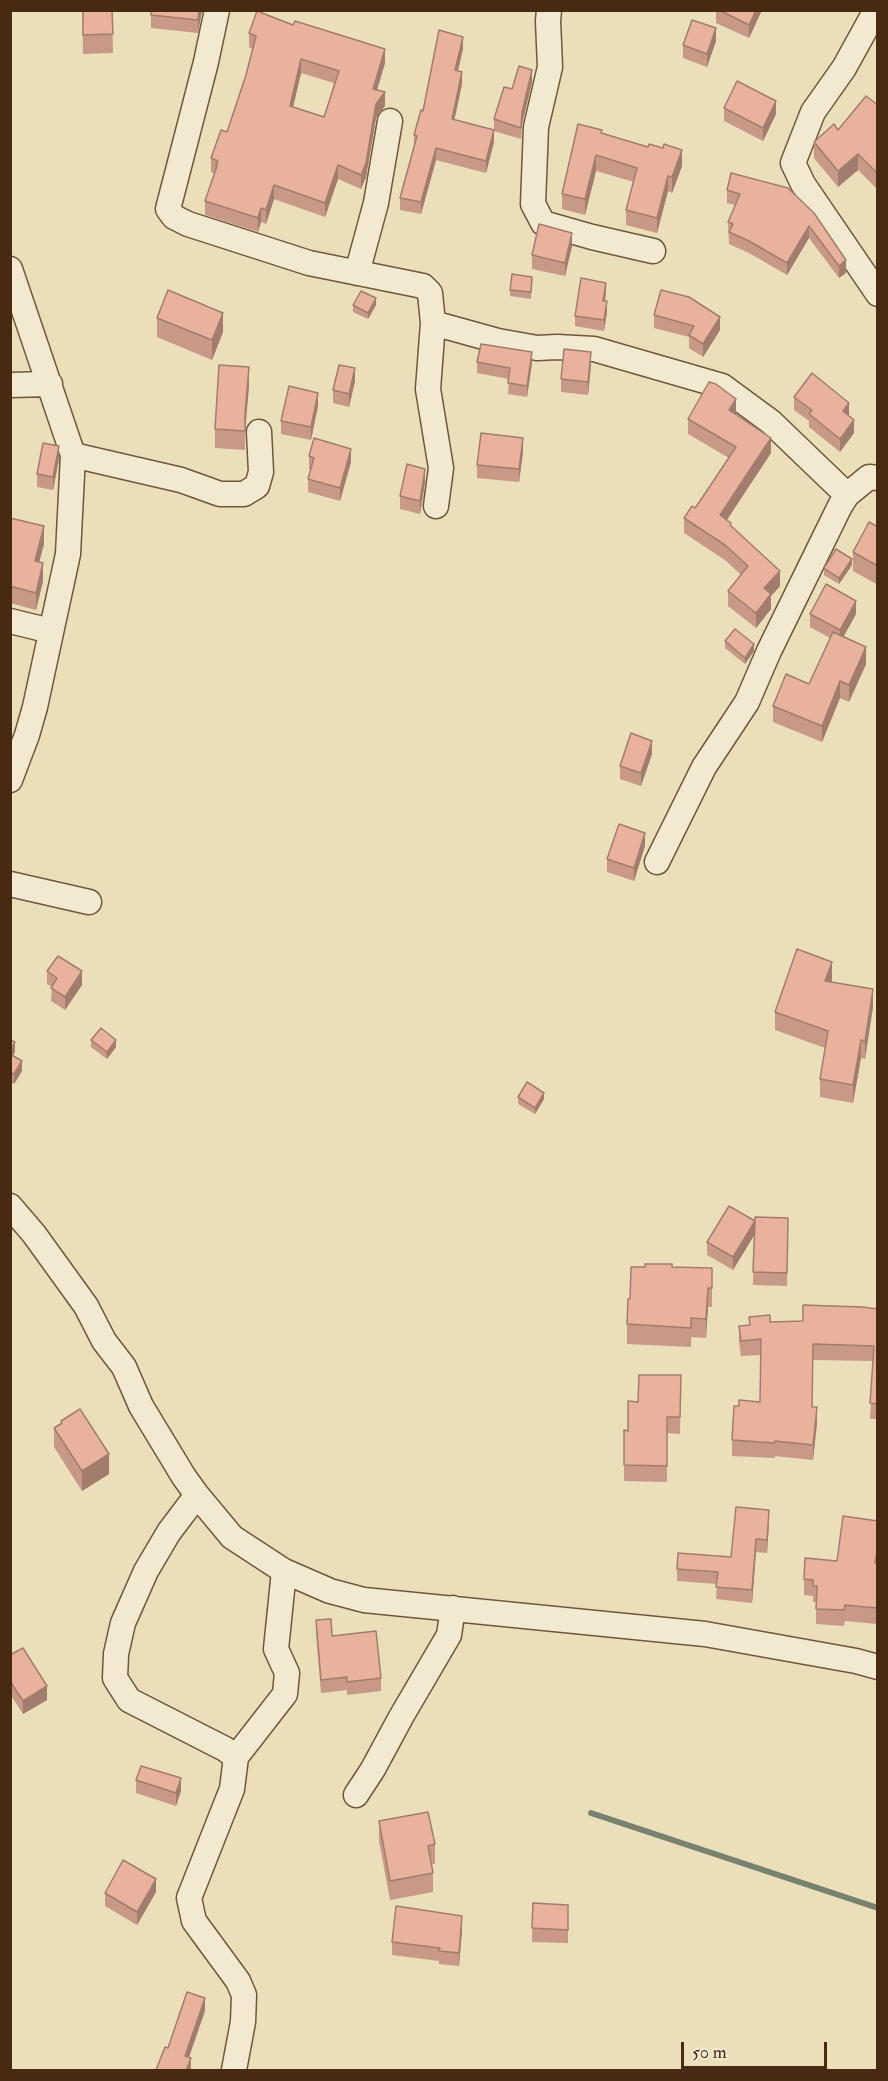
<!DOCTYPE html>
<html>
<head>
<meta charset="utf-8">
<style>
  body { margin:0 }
  #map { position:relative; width:888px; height:2081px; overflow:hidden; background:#eadfb8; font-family:"IM FELL Double Pica",serif }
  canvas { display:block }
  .frame { position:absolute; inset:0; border:12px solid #482a13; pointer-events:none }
  .scale { position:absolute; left:681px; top:2042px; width:146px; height:27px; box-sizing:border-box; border:3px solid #482a13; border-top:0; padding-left:8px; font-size:18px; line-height:21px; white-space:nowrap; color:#482a13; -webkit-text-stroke:4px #f1ead1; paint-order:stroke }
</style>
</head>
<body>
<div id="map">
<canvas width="888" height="2081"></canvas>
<div class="frame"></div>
<div class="scale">50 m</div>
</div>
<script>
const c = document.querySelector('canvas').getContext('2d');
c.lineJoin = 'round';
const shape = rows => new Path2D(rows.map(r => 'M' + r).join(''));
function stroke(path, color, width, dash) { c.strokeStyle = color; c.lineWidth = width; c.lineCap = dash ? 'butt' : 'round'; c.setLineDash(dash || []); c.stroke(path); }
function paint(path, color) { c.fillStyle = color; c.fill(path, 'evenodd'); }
stroke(shape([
  [591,1813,878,1908]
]), '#788271', 6);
const minor = shape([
  [217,10,206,62,168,209,174,217,188,224,309,263,423,286,430,293,433,323,428,389,441,468,436,506],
  [549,10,548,21,550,67,536,127,533,204,543,223,592,237,653,251],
  [876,10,844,68,813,112,793,163,803,184,878,294],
  [10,269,73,455,68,554,35,707,27,735,10,780],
  [357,273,376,203,390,121],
  [433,323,498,341,537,348,557,347,594,349,722,386,771,422,847,495],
  [10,385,50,384],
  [73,455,181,480,220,494,244,494,257,486,261,472,259,432],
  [10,621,51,631],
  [657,862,704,767,747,702,769,651,840,506,847,495,869,477,878,478],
  [10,884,89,902],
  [10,1206,34,1234,86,1306,104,1341,124,1367,141,1406,184,1477,197,1495,232,1537,284,1571,330,1591,364,1600,705,1634,856,1661,878,1667],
  [197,1495,169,1532,146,1571,123,1623,116,1654,115,1678,129,1700,225,1749,236,1757],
  [356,1795,373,1769,401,1717,449,1635,453,1608],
  [234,2070,243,2022,244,1995,238,1981,194,1921,189,1898,232,1789,236,1757,285,1694,287,1673,276,1649,284,1571]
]);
stroke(minor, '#70573c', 27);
stroke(minor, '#f1ead1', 24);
paint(shape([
  [82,10,112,10,113,53,83,54],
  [202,10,198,33,151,28,151,15],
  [716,10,762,10,749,38,716,23],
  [249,33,385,63,377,90,385,106,376,118,366,177,361,189,338,179,325,217,274,199,266,224,261,222,258,232,205,215,205,201,215,174,211,172,211,158,227,132,246,75,252,49,249,47],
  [301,73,334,83,324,117,293,107],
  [716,41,707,67,683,58,683,45],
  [463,49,458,71,462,84,454,120,494,142,486,173,436,160,421,214,400,210,400,198,414,146,414,135,423,111],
  [532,82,522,124,521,139,494,131,494,119,512,89],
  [878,105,878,190,858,170,838,187,814,158,814,142,838,130],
  [724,108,776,114,763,141,724,121],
  [602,133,682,166,672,193,668,191,657,233,626,225,626,210,634,182,596,171,585,215,562,209,562,194],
  [788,188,846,273,839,278,809,238,787,275,749,253,729,244,728,222,735,205,727,203,727,190],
  [572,246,565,276,532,269,532,255],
  [532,283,531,299,510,296,510,290],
  [606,293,605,301,607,312,604,331,575,326,575,316],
  [353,305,376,305,368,319,353,312],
  [654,315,720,330,703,357,689,348,689,337,654,328],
  [157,318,223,332,212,360,157,337],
  [477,362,532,363,527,397,508,394,509,379,477,373],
  [591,365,588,395,561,392,561,379],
  [355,381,349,407,333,403,333,390],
  [249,386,245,428,245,450,215,448,215,429],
  [794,397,849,416,854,433,840,452,809,427,809,421,794,410],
  [318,406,311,440,281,434,281,421],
  [735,414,771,453,727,520,780,586,771,596,771,609,756,628,728,606,728,591,741,575,725,560,684,533,684,518,695,508,700,501,729,458,688,434,688,419,736,414],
  [523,452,519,482,477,478,477,465],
  [309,456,351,462,340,501,308,492,308,479,311,470,309,469],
  [59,459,53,490,37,487,37,474],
  [425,482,420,514,400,509,400,496],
  [10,518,44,544,39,562,43,581,36,610,10,603],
  [878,527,878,585,853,571,853,552],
  [852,565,839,584,824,575,824,568],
  [810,614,856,614,843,637,866,664,849,702,840,698,822,742,773,722,773,706,809,684,830,638,810,627],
  [725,641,754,651,745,664,725,648],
  [652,754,641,786,620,779,620,766],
  [645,846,634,881,607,872,607,859],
  [47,971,82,985,65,1010,51,1001,52,987,47,984],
  [832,980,831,982,873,1007,865,1059,861,1058,853,1103,820,1097,820,1079,825,1048,775,1030,775,1012],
  [10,1040,15,1052,13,1055,22,1071,14,1084,10,1082],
  [91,1040,116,1047,107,1059,91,1047],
  [518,1097,544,1099,535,1114,518,1104],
  [788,1218,787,1286,753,1285,754,1235,733,1270,707,1255,707,1242,755,1221],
  [672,1267,712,1268,712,1307,708,1307,706,1338,691,1337,691,1347,627,1344,627,1324,630,1299],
  [803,1305,878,1309,878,1419,870,1419,873,1361,813,1360,812,1407,817,1423,813,1460,775,1456,775,1458,732,1456,732,1440,739,1406,760,1402,761,1355,741,1356,739,1342,739,1326,749,1325,749,1317,770,1322,803,1321],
  [681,1375,680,1434,667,1433,667,1482,624,1481,624,1430,628,1431,638,1402],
  [61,1421,109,1474,82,1491,54,1447,54,1428,61,1424],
  [878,1521,877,1624,845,1621,844,1626,816,1624,816,1602,813,1602,813,1596,804,1595,804,1579,837,1561],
  [769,1522,767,1553,756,1552,752,1603,716,1599,717,1584,677,1581,677,1569,731,1557],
  [316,1620,381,1678,381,1691,347,1695,347,1690,321,1693,316,1633],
  [10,1655,47,1700,23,1714,10,1694],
  [136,1780,181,1791,176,1806,136,1793],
  [379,1821,435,1844,435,1864,432,1864,433,1873,433,1892,390,1900,379,1841],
  [156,1892,137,1925,105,1906,105,1893],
  [533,1903,568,1905,568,1943,532,1942],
  [462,1930,459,1966,439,1964,439,1961,392,1955,392,1942]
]), '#c89987');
paint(shape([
  [199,10,202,10,198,33,198,20],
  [756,10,762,10,749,38,749,25],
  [716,28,716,41,707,67,707,54],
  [463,37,463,49,455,82,455,70],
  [385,49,385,63,373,103,373,89],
  [301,59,301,73,290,120,290,106],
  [532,70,532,82,522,124,521,139,522,112],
  [462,72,462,84,452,131,452,119],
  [385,92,385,106,376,118,366,177,361,189,361,175,376,104],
  [776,101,776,114,763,141,763,128],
  [494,130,494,142,486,173,486,161],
  [436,148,436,160,421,214,421,202],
  [682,150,682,166,672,193,672,177],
  [858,154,858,170,838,187,838,171],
  [596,155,596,171,585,215,585,199],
  [338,165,338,179,325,217,325,203],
  [668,176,668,191,657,233,657,218],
  [274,185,274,199,266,224,266,210],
  [261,208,261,222,258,232,258,218],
  [809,226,809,238,787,275,787,263],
  [572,233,572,246,565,276,565,263],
  [846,260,846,273,839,278,839,266],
  [606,283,606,293,603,311,603,301],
  [376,298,376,305,368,319,368,313],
  [607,301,607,312,604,331,604,320],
  [223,313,223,332,212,360,212,340],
  [720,317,720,330,703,357,703,344],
  [532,352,532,363,527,397,527,386],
  [591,352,591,365,588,395,588,382],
  [249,367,249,386,245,433,245,413],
  [355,368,355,381,349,407,349,394],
  [318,393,318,406,311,440,311,427],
  [736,399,736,414,729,425,729,410],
  [849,403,849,416,843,411],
  [854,420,854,433,840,452,840,439],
  [523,438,523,452,519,482,519,469],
  [771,438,771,453,720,530,720,515],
  [59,446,59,459,53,490,53,477],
  [351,449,351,462,340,501,340,488],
  [425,469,425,482,420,514,420,501],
  [44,526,44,544,35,578,35,561],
  [852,559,852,565,839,584,839,578],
  [43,563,43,581,36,610,36,593],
  [780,571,780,586,771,596,771,609,756,628,756,613,764,588],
  [856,601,856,614,840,643,840,630],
  [754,644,754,651,745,664,745,658],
  [866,647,866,664,849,702,849,685],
  [840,681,840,698,822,742,822,726],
  [652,741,652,754,641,786,641,773],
  [645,833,645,846,634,881,634,868],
  [832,962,832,980,825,999,825,981],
  [82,971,82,985,65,1010,65,997],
  [873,989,873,1007,865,1059,865,1041],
  [116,1040,116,1047,107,1059,107,1052],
  [861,1040,861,1058,853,1103,853,1085],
  [15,1042,15,1052,10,1061,10,1051],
  [22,1061,22,1071,14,1084,14,1074],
  [544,1093,544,1099,535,1114,535,1108],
  [755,1221,755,1234,733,1270,733,1257],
  [708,1288,708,1307,706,1338,706,1319],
  [817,1407,817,1423,813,1460,813,1445],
  [109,1454,109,1474,82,1491,82,1471],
  [769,1510,769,1522,767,1553,767,1540],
  [756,1539,756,1552,752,1603,752,1590],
  [878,1546,878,1562,875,1579,875,1563],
  [47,1686,47,1700,23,1714,23,1701],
  [181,1778,181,1791,176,1806,176,1793],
  [156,1879,156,1892,137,1925,137,1912],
  [462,1916,462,1930,459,1966,459,1953],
  [205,1998,205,2011,185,2069,185,2056],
  [191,2058,191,2070,186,2070]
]), '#a27d6e');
const building = shape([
  [83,10,112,10,113,34,83,35,83,10],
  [151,10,199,10,198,20,151,15,151,10],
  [719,10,756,10,749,25,719,10],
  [257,11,293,25,295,21,385,49,373,89,385,92,376,104,366,163,361,175,338,165,325,203,274,185,266,210,261,208,258,218,205,201,217,166,216,166,218,161,211,158,221,130,227,132,246,75,256,36,249,33,257,11],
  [301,59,339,71,324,117,290,106,301,59],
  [692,20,716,28,707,54,683,45,692,20],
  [439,30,463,37,455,70,462,72,452,119,494,130,486,161,436,148,421,202,400,198,417,136,414,135,421,110,423,111,439,30],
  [519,66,532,70,522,112,521,128,494,119,504,87,512,89,519,66],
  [737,81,776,101,763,128,724,108,737,81],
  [866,96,878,105,878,174,858,154,838,171,814,142,834,124,838,130,866,96],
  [578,124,602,130,601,133,648,147,649,144,663,148,664,144,682,150,672,177,668,176,657,218,626,210,637,168,596,155,585,199,562,194,578,124],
  [731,173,788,188,814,213,846,260,839,266,809,226,787,263,749,241,729,232,733,224,728,222,740,194,727,190,731,173],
  [539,224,572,233,565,263,532,255,539,224],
  [512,274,532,277,531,292,510,290,512,274],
  [581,278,606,283,603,301,607,301,604,320,575,316,581,278],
  [168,290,223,313,212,340,157,318,168,290],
  [661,290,689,297,720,317,703,344,689,335,694,326,654,315,661,290],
  [361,291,376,298,368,313,353,305,361,291],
  [481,344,532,352,527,386,508,383,510,368,477,362,481,344],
  [564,349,591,352,588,382,561,379,564,349],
  [219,365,249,367,245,413,245,431,215,429,219,365],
  [339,365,355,368,349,394,333,390,339,365],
  [812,373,849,403,843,411,854,420,840,439,809,414,812,410,794,397,812,373],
  [709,382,716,384,736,399,729,410,771,438,720,515,731,523,730,525,780,571,764,588,771,594,756,613,728,591,748,566,725,545,684,518,692,506,695,508,700,501,736,447,688,419,709,382],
  [289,386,318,393,311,427,281,421,289,386],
  [481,433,523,438,519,469,477,465,481,433],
  [314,438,351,449,340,488,308,479,314,458,309,456,314,438],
  [43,443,59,446,53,477,37,474,43,443],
  [407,464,425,469,420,501,400,496,407,464],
  [10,518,44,526,35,561,43,563,36,593,10,586,10,518],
  [869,522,878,527,878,566,853,552,869,522],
  [836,549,852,559,839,578,824,568,836,549],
  [826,584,856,601,840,630,810,614,826,584],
  [735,629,754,644,745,658,725,641,735,629],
  [833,632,866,647,849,685,840,681,822,726,773,706,786,674,809,684,833,632],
  [631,733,652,741,641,773,620,766,631,733],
  [619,824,645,833,634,868,607,859,619,824],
  [797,949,832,962,825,981,873,989,865,1041,861,1040,853,1085,820,1079,828,1031,775,1012,797,949],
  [58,956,82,971,65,997,51,988,57,978,47,971,58,956],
  [101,1028,116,1040,107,1052,91,1040,101,1028],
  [10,1040,15,1042,10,1051,10,1040],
  [10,1054,22,1061,14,1074,10,1072,10,1054],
  [527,1082,544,1093,535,1108,518,1097,527,1082],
  [729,1206,755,1221,755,1217,788,1218,787,1273,753,1272,755,1221,733,1257,707,1242,729,1206],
  [645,1264,672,1264,672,1267,712,1268,712,1288,708,1288,706,1319,691,1318,691,1328,627,1324,628,1299,630,1299,631,1267,645,1267,645,1264],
  [803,1305,862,1307,878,1309,878,1404,870,1403,874,1346,813,1344,812,1407,817,1407,813,1445,775,1441,775,1443,732,1440,734,1406,739,1406,739,1400,760,1402,761,1339,741,1341,739,1326,750,1325,749,1317,770,1315,770,1322,803,1321,803,1305],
  [639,1375,681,1375,680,1417,667,1417,667,1466,624,1465,624,1430,628,1431,628,1401,638,1402,639,1375],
  [80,1409,109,1454,82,1471,54,1428,62,1423,61,1421,80,1409],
  [736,1507,769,1510,767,1540,756,1539,752,1590,716,1587,718,1572,677,1569,678,1553,731,1557,736,1507],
  [843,1516,878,1521,878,1546,875,1563,878,1563,877,1608,845,1605,844,1610,816,1609,817,1586,813,1586,813,1580,804,1579,805,1558,837,1561,843,1516],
  [331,1619,332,1636,376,1631,381,1678,347,1682,347,1677,321,1680,316,1620,331,1619],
  [23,1648,47,1686,23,1701,10,1681,10,1655,23,1648],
  [141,1766,181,1778,176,1793,136,1780,141,1766],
  [428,1812,435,1844,428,1846,433,1873,390,1881,379,1821,428,1812],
  [123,1860,156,1879,137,1912,105,1893,123,1860],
  [533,1903,568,1905,568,1930,532,1928,533,1903],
  [396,1906,462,1916,459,1953,439,1951,440,1948,392,1942,396,1906],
  [187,1992,205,1998,185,2056,191,2058,186,2070,156,2070,165,2047,168,2048,187,1992]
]);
paint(building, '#e8b29d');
stroke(building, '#a27d6e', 1.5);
</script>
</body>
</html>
